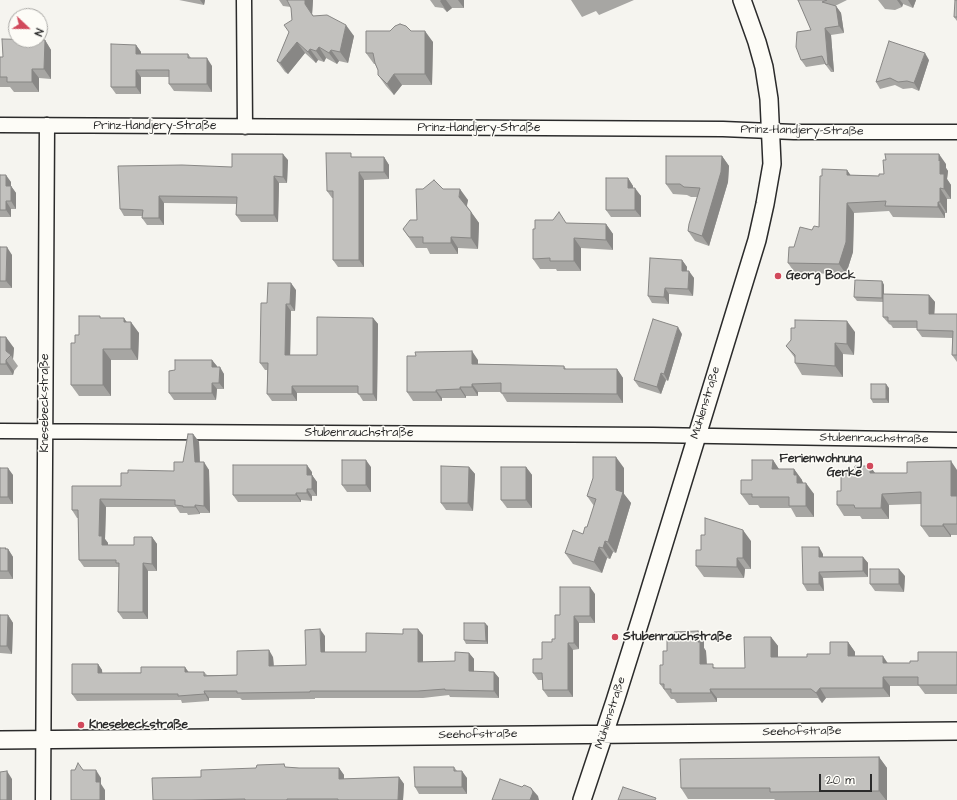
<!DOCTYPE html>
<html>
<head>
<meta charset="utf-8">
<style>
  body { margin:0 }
  #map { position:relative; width:957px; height:800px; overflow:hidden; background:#f5f4ef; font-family:"Architects Daughter",sans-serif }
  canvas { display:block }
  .north { position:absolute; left:8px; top:8px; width:40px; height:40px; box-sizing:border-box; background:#fdfcf7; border:1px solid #a9a8a5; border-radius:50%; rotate:112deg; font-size:11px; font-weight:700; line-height:16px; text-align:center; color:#2b2b2b }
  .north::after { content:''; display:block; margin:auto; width:14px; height:18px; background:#d1495b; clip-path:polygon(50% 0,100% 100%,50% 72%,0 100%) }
  .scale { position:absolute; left:819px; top:774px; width:53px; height:18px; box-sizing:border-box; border:2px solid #2b2b2b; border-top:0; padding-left:5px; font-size:12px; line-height:14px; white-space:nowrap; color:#2b2b2b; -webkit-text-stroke:3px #fdfcf7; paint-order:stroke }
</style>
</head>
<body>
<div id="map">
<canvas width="957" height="800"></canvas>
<div class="north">N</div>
<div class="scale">20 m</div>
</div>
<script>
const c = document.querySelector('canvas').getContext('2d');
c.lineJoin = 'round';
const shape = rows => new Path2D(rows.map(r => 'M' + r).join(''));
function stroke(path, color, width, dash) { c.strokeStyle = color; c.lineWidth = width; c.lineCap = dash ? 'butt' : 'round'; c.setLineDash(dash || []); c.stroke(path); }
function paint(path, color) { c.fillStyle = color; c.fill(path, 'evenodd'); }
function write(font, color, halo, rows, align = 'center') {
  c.font = font + ' "Architects Daughter",sans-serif'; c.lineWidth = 3; c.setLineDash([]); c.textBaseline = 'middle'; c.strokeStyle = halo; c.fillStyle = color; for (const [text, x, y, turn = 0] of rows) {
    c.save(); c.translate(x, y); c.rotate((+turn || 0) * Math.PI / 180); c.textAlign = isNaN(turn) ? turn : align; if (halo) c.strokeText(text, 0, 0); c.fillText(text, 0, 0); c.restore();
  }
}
const minor = shape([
  [244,0,245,127],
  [0,125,723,129,794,132,957,132],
  [0,431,653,435,957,440],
  [43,800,47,125]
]);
const tertiary = shape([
  [0,740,957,731],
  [582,800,615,701,642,615,757,240,765,204,772,164,769,99,764,67,757,42,742,0]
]);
stroke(minor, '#2b2b2b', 17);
stroke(tertiary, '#2b2b2b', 20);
stroke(minor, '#fdfcf7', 14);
stroke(tertiary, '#fdfcf7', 17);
paint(shape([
  [179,0,205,0,204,5],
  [279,0,313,0,312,15,313,16,354,36,348,63,339,61,337,64,326,58,324,62,318,60,316,63,305,53,288,74,285,72,277,61,289,32,292,20,291,8,291,7,283,6],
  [430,0,464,0,464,8,452,8,447,12,443,8,435,7],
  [571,0,634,0,599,15,596,11,582,17],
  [798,0,847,0,835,6,836,6,841,13,844,33,831,35,834,72,831,72,825,64,806,67,801,60,811,30],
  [878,0,916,0,913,8,903,4,902,7,895,10,885,9],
  [957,0,957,21,954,17],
  [411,31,433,42,432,85,402,85,394,95,386,86,378,75,378,70,375,64,374,64,366,53],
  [45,40,51,50,51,79,39,78,39,92,14,92,10,87,0,87,0,57,3,57],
  [136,45,141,52,141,54,188,54,191,58,212,66,212,92,174,91,169,84,169,77,141,77,141,94,116,94,111,87],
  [929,60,919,91,912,88,903,89,895,85,880,89,876,82],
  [722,156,729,166,728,182,709,246,695,241,688,231,697,197,691,197,687,195,673,194,666,184],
  [354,157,384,157,389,165,389,179,364,180,364,267,338,267,333,260,333,198,332,198,327,191],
  [288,160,287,183,279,183,278,222,241,222,236,215,237,204,164,203,164,225,147,225,142,218,142,216,124,216,120,209,232,167],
  [946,164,946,168,948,171,947,179,951,185,951,199,947,199,947,213,945,213,945,218,893,217,889,211,854,213,853,252,846,274,795,273,788,263,794,247,812,230,819,227,822,176,847,170,850,175,879,176,884,174],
  [0,175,11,182,11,186,16,193,16,209,11,209,11,217,0,217],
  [628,178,633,186,633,188,641,196,641,217,611,217,606,210],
  [443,189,468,200,467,206,479,223,478,249,458,248,458,254,430,254,427,248,416,248,403,229,417,220],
  [567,223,606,224,613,234,613,250,581,248,581,271,557,271,556,269,540,269,533,259,535,229],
  [0,247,12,255,12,288,0,288],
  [682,260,687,267,687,271,694,278,693,296,669,294,669,304,652,303,648,296],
  [882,281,884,285,884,294,929,295,935,302,934,314,957,314,957,362,952,355,952,338,922,337,917,330,917,328,893,328,891,325,889,324,883,317,883,302,857,301,854,297],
  [296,290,295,311,291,311,290,355,317,355,373,318,378,324,377,401,363,401,358,393,297,393,297,401,272,401,267,394,267,370,265,370,260,363,267,303],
  [101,318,127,322,139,333,138,360,111,360,111,396,79,396,71,385,75,343,79,335],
  [855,332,854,355,843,354,843,377,802,375,795,363,795,358,786,346],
  [682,334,668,381,666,380,661,394,639,387,634,380],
  [0,337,14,348,13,359,18,366,14,371,13,375,0,375],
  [212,360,217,367,224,374,224,389,217,389,216,400,174,400,169,393,175,370],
  [478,360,478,364,564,366,566,369,617,369,623,378,623,403,507,402,501,392,478,392,478,396,466,396,466,398,442,398,442,401,413,401,407,392],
  [889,388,889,403,873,403,871,399],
  [193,434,199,442,200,462,209,470,210,513,200,513,200,514,188,515,187,513,180,513,176,507,106,507,105,539,108,543,108,545,134,545,152,537,157,544,157,571,148,571,148,619,123,619,118,612,119,567,84,567,79,560,78,518,77,518,72,510,121,486,128,473,174,471,183,462],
  [773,460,779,469,794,469,802,480,803,483,814,494,814,517,796,517,791,508,760,508,758,505,749,505,741,494,752,480],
  [371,467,371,492,347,492,342,485],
  [469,467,475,474,473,511,446,510,441,503],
  [526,467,532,475,532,508,507,508,501,500],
  [0,468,13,475,13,504,0,504],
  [624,468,624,494,631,503,616,553,613,552,610,559,607,558,602,573,573,564,565,553,583,534,587,527,594,506,587,496],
  [957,470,957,535,951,535,951,537,929,537,921,526,921,504,889,505,889,519,862,519,860,516,844,516,837,505,841,491,875,473,907,473],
  [312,472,312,475,317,482,317,496,312,496,312,501,301,500,301,502,238,502,233,495],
  [751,541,751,569,745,569,744,578,704,577,696,566,701,550],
  [0,548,8,549,13,557,13,579,0,579],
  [823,554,823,557,863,557,868,563,868,577,823,578,824,591,807,591,803,584],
  [905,576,904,592,875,591,870,584],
  [595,594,595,623,579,623,579,649,573,650,573,697,548,697,543,690,543,680,538,680,533,673,552,642,555,639,560,615],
  [0,615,8,615,13,623,12,654,0,653],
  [488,626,488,644,466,644,464,640],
  [698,631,704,641,704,648,706,651,707,664,716,668,745,668,771,637,778,646,778,657,807,657,830,654,848,642,855,652,855,656,888,663,910,663,957,652,957,694,925,694,919,686,890,686,890,697,826,698,822,703,818,698,717,698,717,702,677,703,674,699,671,699,660,684,663,665,667,651],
  [423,635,423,662,455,661,469,653,474,659,474,672,494,672,499,678,499,698,450,697,449,695,423,698,315,698,315,699,242,700,240,698,209,698,209,701,182,703,181,700,77,701,72,694,98,664,102,670,102,673,204,672,207,675,237,675,273,657,274,666,306,665,325,636,325,652,366,652],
  [879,757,887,768,887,800,775,800,774,799,688,799,681,788],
  [284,764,285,767,299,768,339,768,344,775,344,779,399,777,404,784,403,800,153,800,201,777],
  [454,767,457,771,467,778,467,794,419,794,415,787]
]), '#a7a6a3');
paint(shape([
  [200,0,205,0,204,5],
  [305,0,313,0,312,15,321,27,305,4],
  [441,0,446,0,452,8,447,12,440,1],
  [458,0,464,0,464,8],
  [897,0,900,0,903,4,902,7],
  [908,0,916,0,913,8],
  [836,6,841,13,844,33,839,26],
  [346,25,354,36,348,63,340,52],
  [825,28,831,35,834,72,828,64],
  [425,31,433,42,432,85,425,74],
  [45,40,51,50,51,79,44,69],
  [297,42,305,53,288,74,280,63],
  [136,45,141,52,141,61,136,54],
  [319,47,326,58,324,62,316,51],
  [310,49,318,60,316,63,308,52],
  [331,50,339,61,337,64,329,53],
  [925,53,929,60,919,91,914,83],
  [207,58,212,66,212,92,207,84],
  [32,69,39,78,39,92,32,82],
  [136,70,141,77,141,94,136,87],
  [394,74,402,85,394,95,387,84],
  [283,154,288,160,287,183,283,177],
  [939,154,946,164,946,168,948,171,947,179,951,185,951,199,944,189,940,174,939,161],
  [722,156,729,166,728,182,709,246,702,236],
  [384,157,389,165,389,179,384,172],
  [847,170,854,180,847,175],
  [359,172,364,180,364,267,359,260],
  [6,175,11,182,11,186,16,193,16,209,11,201,6,186],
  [274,176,279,183,278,222,274,215],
  [628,178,633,186,633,196,628,188],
  [635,188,641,196,641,217,635,210],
  [940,188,947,199,947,213,940,202],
  [460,189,468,200,466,208,459,197],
  [159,196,164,203,164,225,159,218],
  [6,201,11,209,11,217,6,210],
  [938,202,945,213,945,218,938,207],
  [847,203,854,213,853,252,846,274,839,264],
  [471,212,479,223,478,249,471,238],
  [606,224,613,234,613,250,606,240],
  [451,237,458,248,458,254,451,243],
  [574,238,581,248,581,271,574,261],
  [7,247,12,255,12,288,6,281],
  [682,260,687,267,686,278,682,271],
  [689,271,694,278,693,296,688,289],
  [882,281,884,285,884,302,882,298],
  [291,283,296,290,295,311,290,304],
  [665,288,669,294,669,304,664,297],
  [929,295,935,302,934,321,929,314],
  [286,304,291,311,290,362,285,355],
  [124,318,131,328,131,322,139,333,138,360,131,349,124,322],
  [373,318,378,324,377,401,373,394],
  [847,321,855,332,854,355,847,344],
  [678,327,682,334,668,381,664,374],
  [6,337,14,348,13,359,11,355,6,351],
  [835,343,843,354,843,377,835,366],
  [103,349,111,360,111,396,103,385],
  [472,351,478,360,478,373,472,364],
  [6,360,14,371,13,375,6,364],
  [212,360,217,366,217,374,212,367],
  [220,367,224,374,224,389,219,383],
  [617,369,623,378,623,403,617,394],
  [661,373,666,380,661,394,657,387],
  [212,383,217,389,216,400,212,393],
  [472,384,478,392,478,396,472,387],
  [886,384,889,388,889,403,886,399],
  [292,386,297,393,297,401,292,394],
  [460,387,466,396,466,398,460,389],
  [436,390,442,398,442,401,436,392],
  [193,434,199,442,200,469,195,462],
  [616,457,624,468,624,494,631,503,616,553,608,542,616,490],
  [366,460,371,467,371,492,366,485],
  [773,460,780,471,772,469],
  [951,461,957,470,957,504,951,496],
  [204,462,209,470,210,513,204,506],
  [307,465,312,472,312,475,317,482,317,496,312,489,307,475],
  [870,466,878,477,870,473],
  [469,467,475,474,473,511,468,503],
  [526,467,532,475,532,508,526,500],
  [8,468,13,475,13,504,8,497],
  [794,469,802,480,802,481,805,486,797,483,794,475],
  [806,483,814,494,814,517,806,506],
  [307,489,312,496,312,501,307,493],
  [296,493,301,500,301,502,296,495],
  [882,494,889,505,889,519,881,508],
  [100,499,106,507,105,539,108,543,108,553,102,545,99,536],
  [195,505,200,513,200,514,195,507],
  [943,524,951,535,951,537,943,526],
  [743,530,751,541,751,569,743,558],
  [152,537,157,544,157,571,152,564],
  [605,541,613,552,610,559,603,548],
  [599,547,607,558,602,573,594,562],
  [819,547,823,554,823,564,819,557],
  [6,548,8,551,8,549,13,557,13,579,8,571],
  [863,557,868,563,868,577,863,571],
  [737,558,745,569,744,578,737,567],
  [143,563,148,571,148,619,143,612],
  [899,569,905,576,904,592,899,584],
  [819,572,823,578,824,591,819,584],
  [590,587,595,594,595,623,590,616],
  [8,615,13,623,12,654,7,646],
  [574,616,579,623,579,649,574,643],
  [485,623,488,626,488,644,486,641],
  [320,629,325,636,325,659,321,652],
  [418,629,423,635,423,669,418,662],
  [698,631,704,641,704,648,706,651,707,674,700,664,698,642],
  [771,637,778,646,778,666,771,657],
  [848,642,855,652,855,665,848,656],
  [568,643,573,650,573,697,568,690],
  [269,650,273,657,274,673,269,666],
  [469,653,474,659,474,678,469,671],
  [883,656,889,665,883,663],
  [98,664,102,670,103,680,98,673],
  [185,667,190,674,185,672],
  [494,672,499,678,499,698,494,691],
  [883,677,890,686,890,697,883,688],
  [820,688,826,698,822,703,816,693],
  [710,689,717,698,717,702,711,693],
  [204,691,209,698,209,701,205,694],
  [879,757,887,768,887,800,886,800,879,791],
  [339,768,344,775,344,787,339,779],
  [96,770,101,778,101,784,105,790,105,800,100,800,96,782],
  [7,771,12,779,12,800,7,800],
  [462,771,467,778,467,794,462,787],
  [399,777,404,784,403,800,398,800],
  [531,788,538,796,539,800,530,800]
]), '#888785');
const building = shape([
  [287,0,305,0,305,4,313,16,327,15,346,25,340,52,331,50,329,53,319,47,316,51,310,49,308,52,297,42,280,63,277,61,289,32,284,25,292,20,291,8,287,0],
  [798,0,827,0,822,2,836,6,839,26,825,28,828,64,826,65,822,56,801,60,796,47,797,32,811,30,798,0],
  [955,0,957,0,957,17,954,17,955,0],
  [400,24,406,26,411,31,425,31,425,74,394,74,387,84,378,75,378,70,375,63,373,53,366,53,366,31,390,31,395,26,400,24],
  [2,39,45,40,44,69,32,69,32,82,7,82,7,77,0,77,0,57,3,57,2,39],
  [889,41,925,53,914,83,907,81,898,82,890,78,876,82,889,41],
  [111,44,136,45,136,54,188,54,188,58,207,58,207,84,169,84,169,70,136,70,136,87,111,87,111,44],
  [326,153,351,153,351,157,384,157,384,172,359,172,359,260,333,260,333,191,327,191,326,153],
  [232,154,283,154,283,177,274,176,274,215,236,215,237,197,159,196,159,218,142,218,143,210,120,209,118,166,182,165,232,167,232,154],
  [885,154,939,154,939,161,940,160,940,174,944,174,944,189,940,188,940,202,938,202,938,207,885,206,886,201,847,203,846,242,839,264,788,263,789,247,794,247,800,227,812,230,814,226,819,227,820,176,822,176,822,169,847,170,847,175,879,176,879,174,884,174,883,160,886,160,885,154],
  [666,156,722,156,721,172,702,236,688,231,689,224,700,188,684,187,680,184,666,184,666,156],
  [0,175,6,175,6,186,11,186,11,201,6,201,6,210,0,210,0,175],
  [606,178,628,178,628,188,635,188,635,210,606,210,606,178],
  [434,180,443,189,460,189,459,197,471,212,471,238,451,237,451,243,423,243,423,237,409,237,403,229,410,220,417,220,416,189,423,189,434,180],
  [559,212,566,223,606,224,606,240,574,238,574,261,550,261,550,258,533,259,533,229,535,229,535,220,553,220,559,212],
  [0,247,7,247,6,281,0,281,0,247],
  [650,258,682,260,682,271,689,271,688,289,665,288,664,297,648,296,650,258],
  [855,280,882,281,882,298,854,297,855,280],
  [268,283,291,283,290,304,286,304,285,355,317,355,317,317,373,318,373,394,358,394,358,386,292,386,292,394,267,394,268,363,260,363,261,303,267,303,268,283],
  [883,294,929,295,929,314,957,314,957,355,952,355,953,331,917,330,917,321,888,321,888,317,883,317,883,294],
  [79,316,100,316,100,318,124,318,124,322,131,322,131,349,103,349,103,385,71,385,71,343,75,343,75,335,79,335,79,316],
  [653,319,678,327,664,374,661,373,657,387,634,380,653,319],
  [795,320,847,321,847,344,835,343,835,366,795,363,795,355,786,346,791,340,791,328,795,328,795,320],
  [0,337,6,337,6,351,11,355,6,360,6,364,0,364,0,337],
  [472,351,472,364,564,366,564,369,617,369,617,394,501,393,501,383,472,384,472,387,460,387,460,389,436,390,436,392,407,392,407,356,416,356,415,352,472,351],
  [175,360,212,360,212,367,220,367,219,383,212,383,212,393,169,393,169,371,175,370,175,360],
  [871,384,886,384,886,399,871,399,871,384],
  [188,434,193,434,195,462,204,462,204,506,195,505,195,507,183,507,183,506,175,505,175,500,100,499,99,536,102,536,102,545,134,545,134,537,152,537,152,564,143,563,143,612,118,612,119,563,116,563,116,560,79,560,78,510,72,510,72,486,121,486,121,473,128,473,128,470,174,471,174,462,183,462,188,434],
  [593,457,616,457,616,490,623,492,608,542,605,541,603,548,599,547,594,562,565,553,573,530,583,534,585,527,587,527,596,499,587,496,593,478,593,457],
  [342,460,366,460,366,485,342,485,342,460],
  [752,460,773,460,772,469,794,469,794,475,797,475,797,483,806,483,806,506,789,506,789,497,752,497,752,494,741,494,741,480,752,480,752,460],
  [951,461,951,496,957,496,957,524,943,524,943,526,921,526,921,492,882,494,881,508,855,508,854,505,837,505,837,491,841,491,841,472,855,472,855,466,870,466,870,473,907,473,907,462,951,461],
  [233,465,307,465,307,475,312,475,312,489,307,489,307,493,296,493,296,495,233,495,233,465],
  [441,466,469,467,468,503,441,503,441,466],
  [501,467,526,467,526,500,501,500,501,467],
  [0,468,8,468,8,497,0,497,0,468],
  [705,518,743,530,743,558,737,558,737,567,696,566,696,550,701,550,701,535,705,535,705,518],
  [802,547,819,547,819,557,863,557,863,571,819,572,819,584,803,584,802,547],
  [0,548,6,548,5,549,8,549,8,571,0,571,0,548],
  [870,569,899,569,899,584,870,584,870,569],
  [560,587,590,587,590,616,574,616,574,643,568,643,568,690,543,690,542,673,533,673,533,659,542,659,542,642,552,642,552,639,555,639,555,615,560,615,560,587],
  [0,615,8,615,7,646,0,646,0,615],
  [464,623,485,623,486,641,464,640,464,623],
  [320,629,321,652,366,652,366,633,403,634,403,629,418,629,418,662,455,661,455,652,469,653,469,671,494,672,494,691,445,690,445,689,418,691,310,691,310,692,237,693,237,691,204,691,205,694,178,696,178,694,72,694,72,664,98,664,98,673,141,673,141,667,185,667,185,672,204,672,204,676,237,675,237,651,269,650,269,666,306,665,305,630,320,629],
  [698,631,698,642,700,642,700,664,713,664,713,668,745,668,744,637,771,637,771,657,807,657,807,654,830,654,830,642,848,642,848,656,883,656,883,663,910,663,910,661,918,661,918,652,957,652,957,685,918,685,918,677,883,677,883,688,820,688,816,693,811,689,710,689,711,693,671,693,671,689,664,689,664,684,660,684,660,665,663,665,663,651,667,651,667,637,674,636,674,632,698,631],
  [879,757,879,791,770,792,770,788,681,788,680,759,879,757],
  [78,763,83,770,96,770,96,782,100,782,100,800,71,800,71,770,75,770,78,763],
  [284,764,285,767,299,768,339,768,339,779,399,777,398,800,338,800,338,799,287,799,287,800,245,800,245,799,192,800,153,800,152,778,201,777,201,770,256,768,257,765,284,764],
  [414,767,454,767,454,771,462,771,462,787,415,787,414,767],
  [7,771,7,800,0,800,0,772,7,771],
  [500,779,522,787,524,785,531,788,533,792,530,800,492,800,500,779],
  [623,787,656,798,655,800,618,800,623,787]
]);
paint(building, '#c2c1be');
stroke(building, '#888785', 1);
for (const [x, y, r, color] of [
  [778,276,4,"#d1495b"],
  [870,466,4,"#d1495b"],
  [615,637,4,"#d1495b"],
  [81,725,4,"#d1495b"]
]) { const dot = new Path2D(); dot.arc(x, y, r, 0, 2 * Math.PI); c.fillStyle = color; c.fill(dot); stroke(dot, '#fdfcf7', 1.5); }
write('12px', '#2b2b2b', '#fdfcf7', [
  ["Prinz-Handjery-Straße",155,126],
  ["Prinz-Handjery-Straße",479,128],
  ["Prinz-Handjery-Straße",802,131,1],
  ["Knesebeckstraße",45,403,-90],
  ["Mühlenstraße",706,403,-73],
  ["Stubenrauchstraße",359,433],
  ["Stubenrauchstraße",874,439,1],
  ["Mühlenstraße",611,713,-72],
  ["Seehofstraße",802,732,-1],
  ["Seehofstraße",478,735,-1]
]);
write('bold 12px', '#2b2b2b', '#fdfcf7', [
  ["Georg Bock",786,276],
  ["Ferienwohnung",862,459,"right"],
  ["Gerke",862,473,"right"],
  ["Stubenrauchstraße",623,637],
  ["Knesebeckstraße",89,725]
], 'left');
</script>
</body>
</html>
